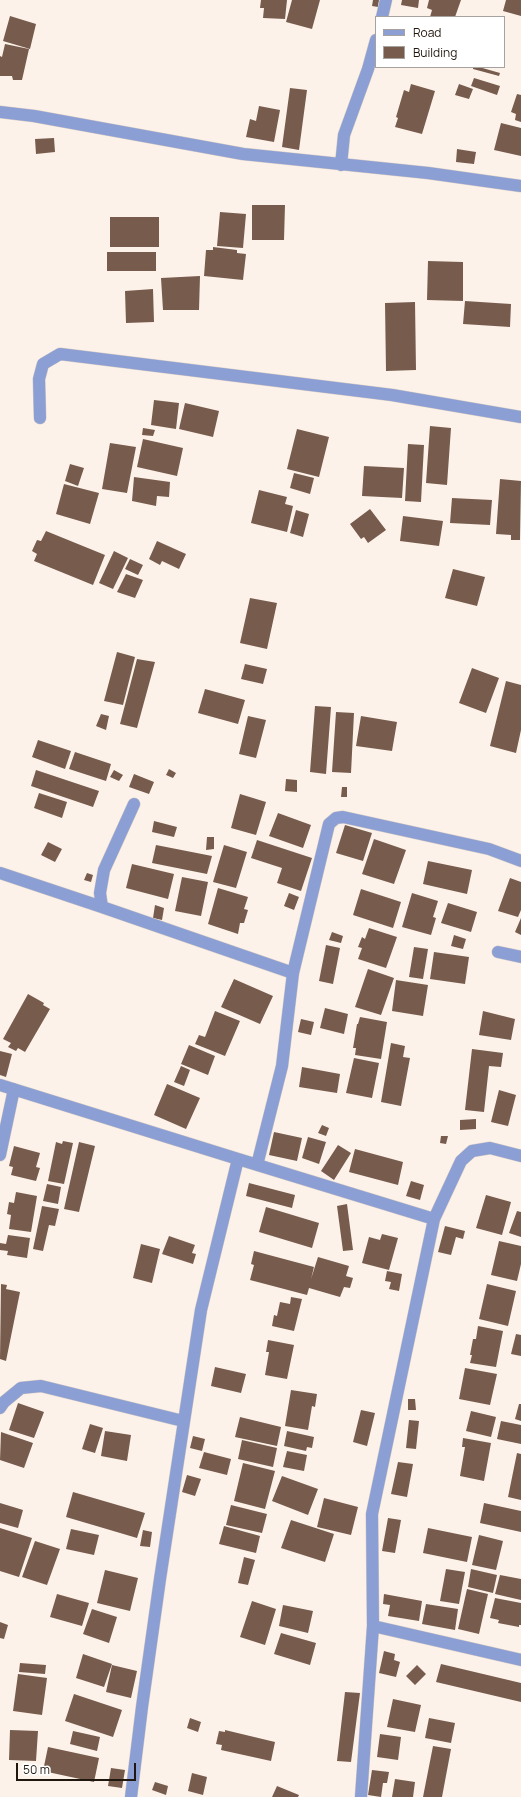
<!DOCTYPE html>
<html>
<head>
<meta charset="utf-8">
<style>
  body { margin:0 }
  #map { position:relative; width:521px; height:1797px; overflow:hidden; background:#fdf2e9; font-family:Manrope,sans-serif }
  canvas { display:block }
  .legend { position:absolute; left:375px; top:16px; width:130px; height:52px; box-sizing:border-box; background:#fff; border:1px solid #a6a29f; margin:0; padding:5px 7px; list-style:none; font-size:12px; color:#20170f }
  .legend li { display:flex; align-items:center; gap:8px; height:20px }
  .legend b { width:20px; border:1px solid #a6a29f }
  .scale { position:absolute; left:16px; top:1763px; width:120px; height:18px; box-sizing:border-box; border:2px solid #20170f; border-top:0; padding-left:5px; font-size:12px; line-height:14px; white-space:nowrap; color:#20170f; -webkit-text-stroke:3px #fff; paint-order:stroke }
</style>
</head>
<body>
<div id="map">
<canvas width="521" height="1797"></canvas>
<ul class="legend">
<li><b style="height:5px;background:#8c9fd4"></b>Road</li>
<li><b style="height:11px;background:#775c4e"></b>Building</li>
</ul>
<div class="scale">50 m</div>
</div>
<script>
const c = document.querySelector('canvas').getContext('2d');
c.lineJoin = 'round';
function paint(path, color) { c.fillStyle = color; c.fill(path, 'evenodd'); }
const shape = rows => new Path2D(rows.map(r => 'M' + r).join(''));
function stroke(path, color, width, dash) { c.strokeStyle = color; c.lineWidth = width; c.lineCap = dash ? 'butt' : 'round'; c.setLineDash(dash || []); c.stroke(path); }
paint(shape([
  [261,0,287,0,285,19,263,18,264,8,260,8],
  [292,0,320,0,312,29,286,22],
  [373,0,379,0,378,7,372,6],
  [402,0,419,0,418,8,401,5],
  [429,0,461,0,455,17,430,17,432,10,427,8],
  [506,0,521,0,521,16,503,11],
  [10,16,36,24,30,49,3,41],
  [5,44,29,49,22,80,13,80,12,76,0,76,0,56,2,57],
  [473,67,479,67,500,73,499,76,473,69],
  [474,78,500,86,497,95,471,86],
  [411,84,435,91,422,134,395,127,398,118,396,117,404,90,409,92],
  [459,84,473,89,469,99,455,95],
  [290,88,307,90,299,150,282,147],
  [517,94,521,95,521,122,515,120,516,114,511,112],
  [259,106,280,110,274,142,246,137,250,119,256,121],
  [501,123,521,128,521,156,494,150],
  [54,138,55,152,36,154,35,139],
  [457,149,476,152,474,164,456,162],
  [252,205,285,205,284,240,252,240],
  [220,212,246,214,243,248,217,246],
  [110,217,159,217,159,247,110,247],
  [213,247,237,250,237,253,246,254,243,280,204,276,206,250,213,250],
  [107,252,156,252,156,271,107,271],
  [428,261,463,262,463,301,427,300],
  [200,276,199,310,163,310,161,278],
  [153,289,154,322,126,323,125,291],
  [465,301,511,304,510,327,463,324],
  [415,302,416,370,386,371,385,303],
  [154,400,179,403,176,429,151,425],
  [185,403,219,411,213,437,179,429],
  [430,426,451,428,447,485,426,483],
  [143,428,155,430,153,436,142,435],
  [297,429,329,437,319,477,287,469],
  [143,439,183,448,177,476,137,467],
  [110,443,136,447,127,493,102,489],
  [408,444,424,445,421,502,405,501],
  [70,464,84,468,78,486,65,481],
  [364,466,404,468,402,498,362,496],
  [294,473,314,478,310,494,290,488],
  [134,477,170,482,169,497,157,496,156,506,132,501],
  [500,479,521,481,520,540,511,540,511,535,496,534],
  [64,484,99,493,90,524,56,514],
  [259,490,287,497,285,504,293,506,287,532,251,523],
  [452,498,492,500,490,525,450,523],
  [370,509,386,530,368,543,364,537,361,539,350,524],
  [296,510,309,514,303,537,290,533],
  [403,516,443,521,439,546,400,541],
  [46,531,105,555,93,585,34,561,37,554,32,551,37,540,41,541],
  [157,541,186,554,179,569,162,561,160,565,149,559],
  [114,551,128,558,113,589,99,583],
  [130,559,143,565,138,575,125,569],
  [453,569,485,577,477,606,445,598],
  [126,574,143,580,135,598,117,592],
  [250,598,277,603,267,649,240,643],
  [117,652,135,657,123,705,104,701],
  [137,659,155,662,137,728,120,724],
  [245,664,267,669,263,684,241,679],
  [472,668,499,678,486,713,459,703],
  [506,681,521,685,521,730,516,753,490,746],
  [205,689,245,700,238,724,198,713],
  [315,706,331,707,326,774,310,772],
  [336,712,354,713,351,773,332,772],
  [101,714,109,716,106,730,96,726],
  [248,716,266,720,256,758,239,754],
  [361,716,397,722,392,751,356,746],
  [38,740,71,751,65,769,32,757],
  [75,752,111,764,106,781,69,769],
  [169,769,176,773,173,778,166,775],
  [36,770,99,791,93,807,31,786],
  [114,770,123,775,119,781,110,777],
  [134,774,154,782,149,794,129,787],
  [286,779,297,780,297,792,285,791],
  [342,787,347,787,347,797,341,797],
  [39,793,67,802,62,818,34,808],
  [240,794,266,802,256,835,231,828],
  [278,813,311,825,303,848,269,836],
  [154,821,177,827,174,837,152,832],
  [345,825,372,833,363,861,336,853],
  [207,837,214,837,214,849,206,850],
  [374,839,406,850,394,884,362,874],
  [257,840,312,858,301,891,277,883,282,868,251,858],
  [48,842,62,849,55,862,41,855],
  [156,845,212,856,207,874,152,863],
  [224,845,247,852,236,888,213,882],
  [428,861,472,870,467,894,423,884],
  [132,864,174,874,168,899,126,888],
  [87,873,93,875,91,882,84,880],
  [182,877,208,882,201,916,175,911],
  [510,878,521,882,521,910,518,917,498,911],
  [218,888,248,897,244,909,248,910,244,923,240,923,238,934,208,924],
  [361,889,401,902,393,928,353,915],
  [289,893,299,897,294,910,284,906],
  [412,893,438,901,433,917,436,918,431,935,402,927],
  [448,903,477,912,471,932,441,923],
  [155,905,164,908,162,920,153,918],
  [521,918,521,935,515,932],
  [369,928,397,937,386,968,358,959,362,948,358,947,362,937,365,939],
  [332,932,343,936,341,943,329,940],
  [454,935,466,939,463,949,451,946],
  [326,945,340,948,333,984,319,981],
  [414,947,428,949,423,979,409,977],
  [434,952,469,957,465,984,430,979],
  [368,969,394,978,381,1015,355,1007],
  [234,979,273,996,260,1024,221,1007],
  [396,980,428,985,423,1016,392,1011],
  [28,994,44,1003,43,1005,50,1009,25,1052,18,1048,16,1051,8,1047,11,1043,3,1039],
  [325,1008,348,1014,344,1034,320,1028],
  [215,1011,240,1021,225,1056,195,1044,199,1035,205,1037],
  [483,1011,515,1019,511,1040,479,1035],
  [360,1017,387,1022,381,1059,355,1055,356,1048,353,1048,357,1024,358,1024],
  [301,1019,314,1022,311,1035,298,1032],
  [391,1043,405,1046,403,1057,410,1058,401,1106,381,1102],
  [189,1045,215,1056,208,1075,181,1064],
  [472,1049,503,1053,501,1067,489,1066,484,1112,465,1110],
  [0,1051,12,1054,6,1077,0,1075],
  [354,1058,379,1063,372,1098,346,1093],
  [181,1066,190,1070,184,1086,174,1082],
  [302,1067,340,1074,337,1093,299,1087],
  [167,1084,200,1098,186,1129,154,1115],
  [499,1090,516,1095,508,1126,491,1122],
  [476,1119,476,1129,460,1130,460,1120],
  [322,1125,329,1128,326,1136,318,1133],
  [274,1132,302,1138,297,1161,269,1155],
  [441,1136,448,1136,446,1144,440,1143],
  [308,1137,326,1142,319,1164,302,1158],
  [63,1141,73,1143,64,1184,48,1181,56,1142,62,1144],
  [79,1142,95,1146,79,1212,64,1209],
  [338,1145,351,1153,334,1180,321,1171],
  [14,1146,40,1153,36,1167,40,1168,36,1181,11,1175,13,1167,9,1166],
  [355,1149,403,1162,398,1185,349,1172],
  [411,1181,424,1185,420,1200,406,1196],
  [249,1183,295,1195,292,1208,246,1196],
  [47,1184,61,1187,58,1204,43,1201],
  [16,1192,37,1196,31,1232,9,1229,11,1215,7,1214,9,1202,14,1203],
  [486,1195,511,1202,502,1235,476,1228],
  [347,1204,353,1250,343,1251,337,1206],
  [42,1206,59,1209,55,1226,49,1225,43,1251,33,1249],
  [266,1207,319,1223,312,1248,259,1232],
  [517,1211,521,1212,521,1237,509,1233],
  [445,1226,465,1231,463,1239,456,1237,451,1255,438,1252],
  [382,1234,398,1238,389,1270,362,1263,369,1237,380,1240],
  [8,1235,30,1238,27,1258,7,1255,8,1251,0,1250,0,1243,6,1244],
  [169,1236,195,1245,192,1253,196,1254,193,1264,162,1254],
  [499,1241,521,1246,521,1264,517,1281,491,1275],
  [141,1244,160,1249,152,1283,133,1278],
  [254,1251,314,1267,311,1279,318,1257,349,1266,346,1276,353,1278,350,1288,344,1287,340,1297,309,1288,307,1295,250,1280,254,1265,251,1264],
  [387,1271,402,1274,399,1291,389,1289,391,1282,385,1281],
  [1,1284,7,1285,6,1289,20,1292,6,1361,0,1359],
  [487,1284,516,1291,508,1326,479,1319],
  [291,1297,302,1299,294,1331,272,1326,274,1315,277,1316,280,1302,290,1304],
  [478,1326,503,1331,496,1367,470,1363,472,1355,470,1355,473,1339,476,1339],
  [516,1334,521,1335,521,1356,511,1354],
  [268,1340,294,1345,287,1379,265,1375,269,1352,266,1352],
  [215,1367,246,1374,241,1393,211,1386],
  [465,1368,497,1374,490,1405,459,1399],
  [291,1390,317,1394,315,1407,312,1406,308,1430,285,1426],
  [408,1399,415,1399,416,1410,408,1410],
  [18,1403,44,1412,34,1438,9,1430],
  [519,1404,521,1404,521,1421,515,1419],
  [361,1410,375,1413,367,1446,353,1442],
  [471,1411,496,1417,491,1437,466,1431],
  [240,1417,281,1427,277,1446,235,1437],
  [409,1420,419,1421,416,1449,406,1448],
  [501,1421,521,1425,521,1444,497,1439],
  [90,1424,103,1428,95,1453,82,1449],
  [105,1431,131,1435,127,1461,101,1456],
  [287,1431,314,1437,312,1448,307,1447,306,1451,284,1446],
  [1,1432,33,1443,24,1468,0,1460],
  [193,1436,205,1439,202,1451,190,1448],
  [463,1438,491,1443,484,1481,460,1476,465,1447,462,1447],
  [242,1440,277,1448,273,1467,238,1459],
  [287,1451,307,1455,304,1471,283,1467],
  [204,1452,231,1459,227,1475,199,1468],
  [517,1453,521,1454,521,1500,508,1497],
  [398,1462,413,1464,407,1497,391,1494],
  [243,1463,275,1471,265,1509,234,1501],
  [187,1475,201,1479,195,1496,182,1492],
  [282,1476,318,1489,308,1515,272,1501],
  [73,1492,145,1513,137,1538,66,1517],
  [324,1498,358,1507,351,1535,317,1527],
  [0,1503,23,1510,18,1528,0,1523],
  [484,1503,521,1511,521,1532,480,1523],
  [231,1505,267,1514,262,1533,226,1525],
  [388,1518,401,1520,395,1553,382,1551],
  [291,1520,334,1534,325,1562,281,1548],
  [224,1526,260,1536,256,1553,219,1544],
  [0,1528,32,1538,19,1577,0,1571],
  [428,1528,472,1537,467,1562,423,1553],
  [71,1529,99,1535,94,1555,66,1549],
  [143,1530,152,1532,150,1547,140,1546],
  [479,1535,503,1541,496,1570,472,1565],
  [35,1541,60,1549,47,1585,22,1577],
  [244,1557,255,1560,248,1585,238,1583],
  [446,1569,465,1572,459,1604,440,1601],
  [471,1569,497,1575,493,1593,468,1587],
  [105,1570,138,1578,130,1611,97,1603],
  [500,1575,521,1579,521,1600,495,1594],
  [467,1589,488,1594,479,1634,458,1629],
  [57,1594,89,1603,82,1626,50,1617],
  [384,1594,422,1601,419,1621,388,1616,390,1605,383,1604],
  [495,1598,521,1603,521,1625,519,1625,519,1627,498,1623,499,1620,490,1618],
  [252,1601,276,1609,265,1645,240,1637],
  [426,1604,458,1609,455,1630,422,1624],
  [283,1605,313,1611,308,1633,279,1626],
  [92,1609,117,1617,109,1643,83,1634],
  [0,1622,8,1625,4,1639,0,1638],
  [281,1633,316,1643,310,1665,274,1654],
  [384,1651,395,1654,394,1660,400,1662,396,1677,379,1673],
  [83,1654,112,1664,104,1687,76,1678],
  [20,1663,46,1665,45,1674,19,1672],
  [441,1664,521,1683,521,1702,436,1682],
  [112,1665,137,1671,131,1698,106,1692],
  [417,1665,426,1674,415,1685,406,1676],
  [18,1674,47,1678,42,1715,13,1711],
  [345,1692,360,1693,351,1762,337,1761],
  [74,1694,122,1710,113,1737,65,1721],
  [393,1699,421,1705,415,1732,387,1727],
  [190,1718,201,1722,198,1732,187,1728],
  [429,1718,455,1723,451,1743,425,1738],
  [10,1730,38,1731,36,1761,9,1760],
  [225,1730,275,1742,271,1761,221,1750,222,1745,216,1744,219,1731,225,1732],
  [73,1731,100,1737,97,1751,70,1744],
  [380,1734,401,1737,398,1760,377,1757],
  [433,1746,451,1749,442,1797,423,1797],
  [48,1747,99,1758,94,1782,43,1771],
  [111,1768,125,1770,122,1788,108,1786],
  [372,1770,389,1772,387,1783,383,1783,381,1797,368,1795],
  [192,1773,207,1777,203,1795,188,1791],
  [395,1779,415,1782,413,1797,392,1797],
  [155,1782,168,1786,166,1795,152,1790],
  [277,1786,299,1795,298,1797,272,1797]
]), '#775c4e');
const street = shape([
  [382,17,386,0],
  [0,112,34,116,243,154,428,173,521,186],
  [341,165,344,135,368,69,376,40],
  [40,418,39,379,43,364,60,354,392,395,521,417],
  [134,804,104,870,100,893,102,907,293,973],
  [0,873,102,907],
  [498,952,521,957],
  [0,1085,238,1159,434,1219],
  [0,1155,14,1089],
  [257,1165,282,1066,293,973,329,824,336,818,343,817,489,849,521,861],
  [0,1408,4,1402,21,1388,41,1386,183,1421],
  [373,1626,521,1660],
  [131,1797,142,1707,160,1579,201,1310,238,1159],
  [361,1797,373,1626,372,1514,434,1219,461,1161,472,1151,490,1148,521,1156]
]);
stroke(street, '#dacfc6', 13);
stroke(street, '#8c9fd4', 12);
</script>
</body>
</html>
